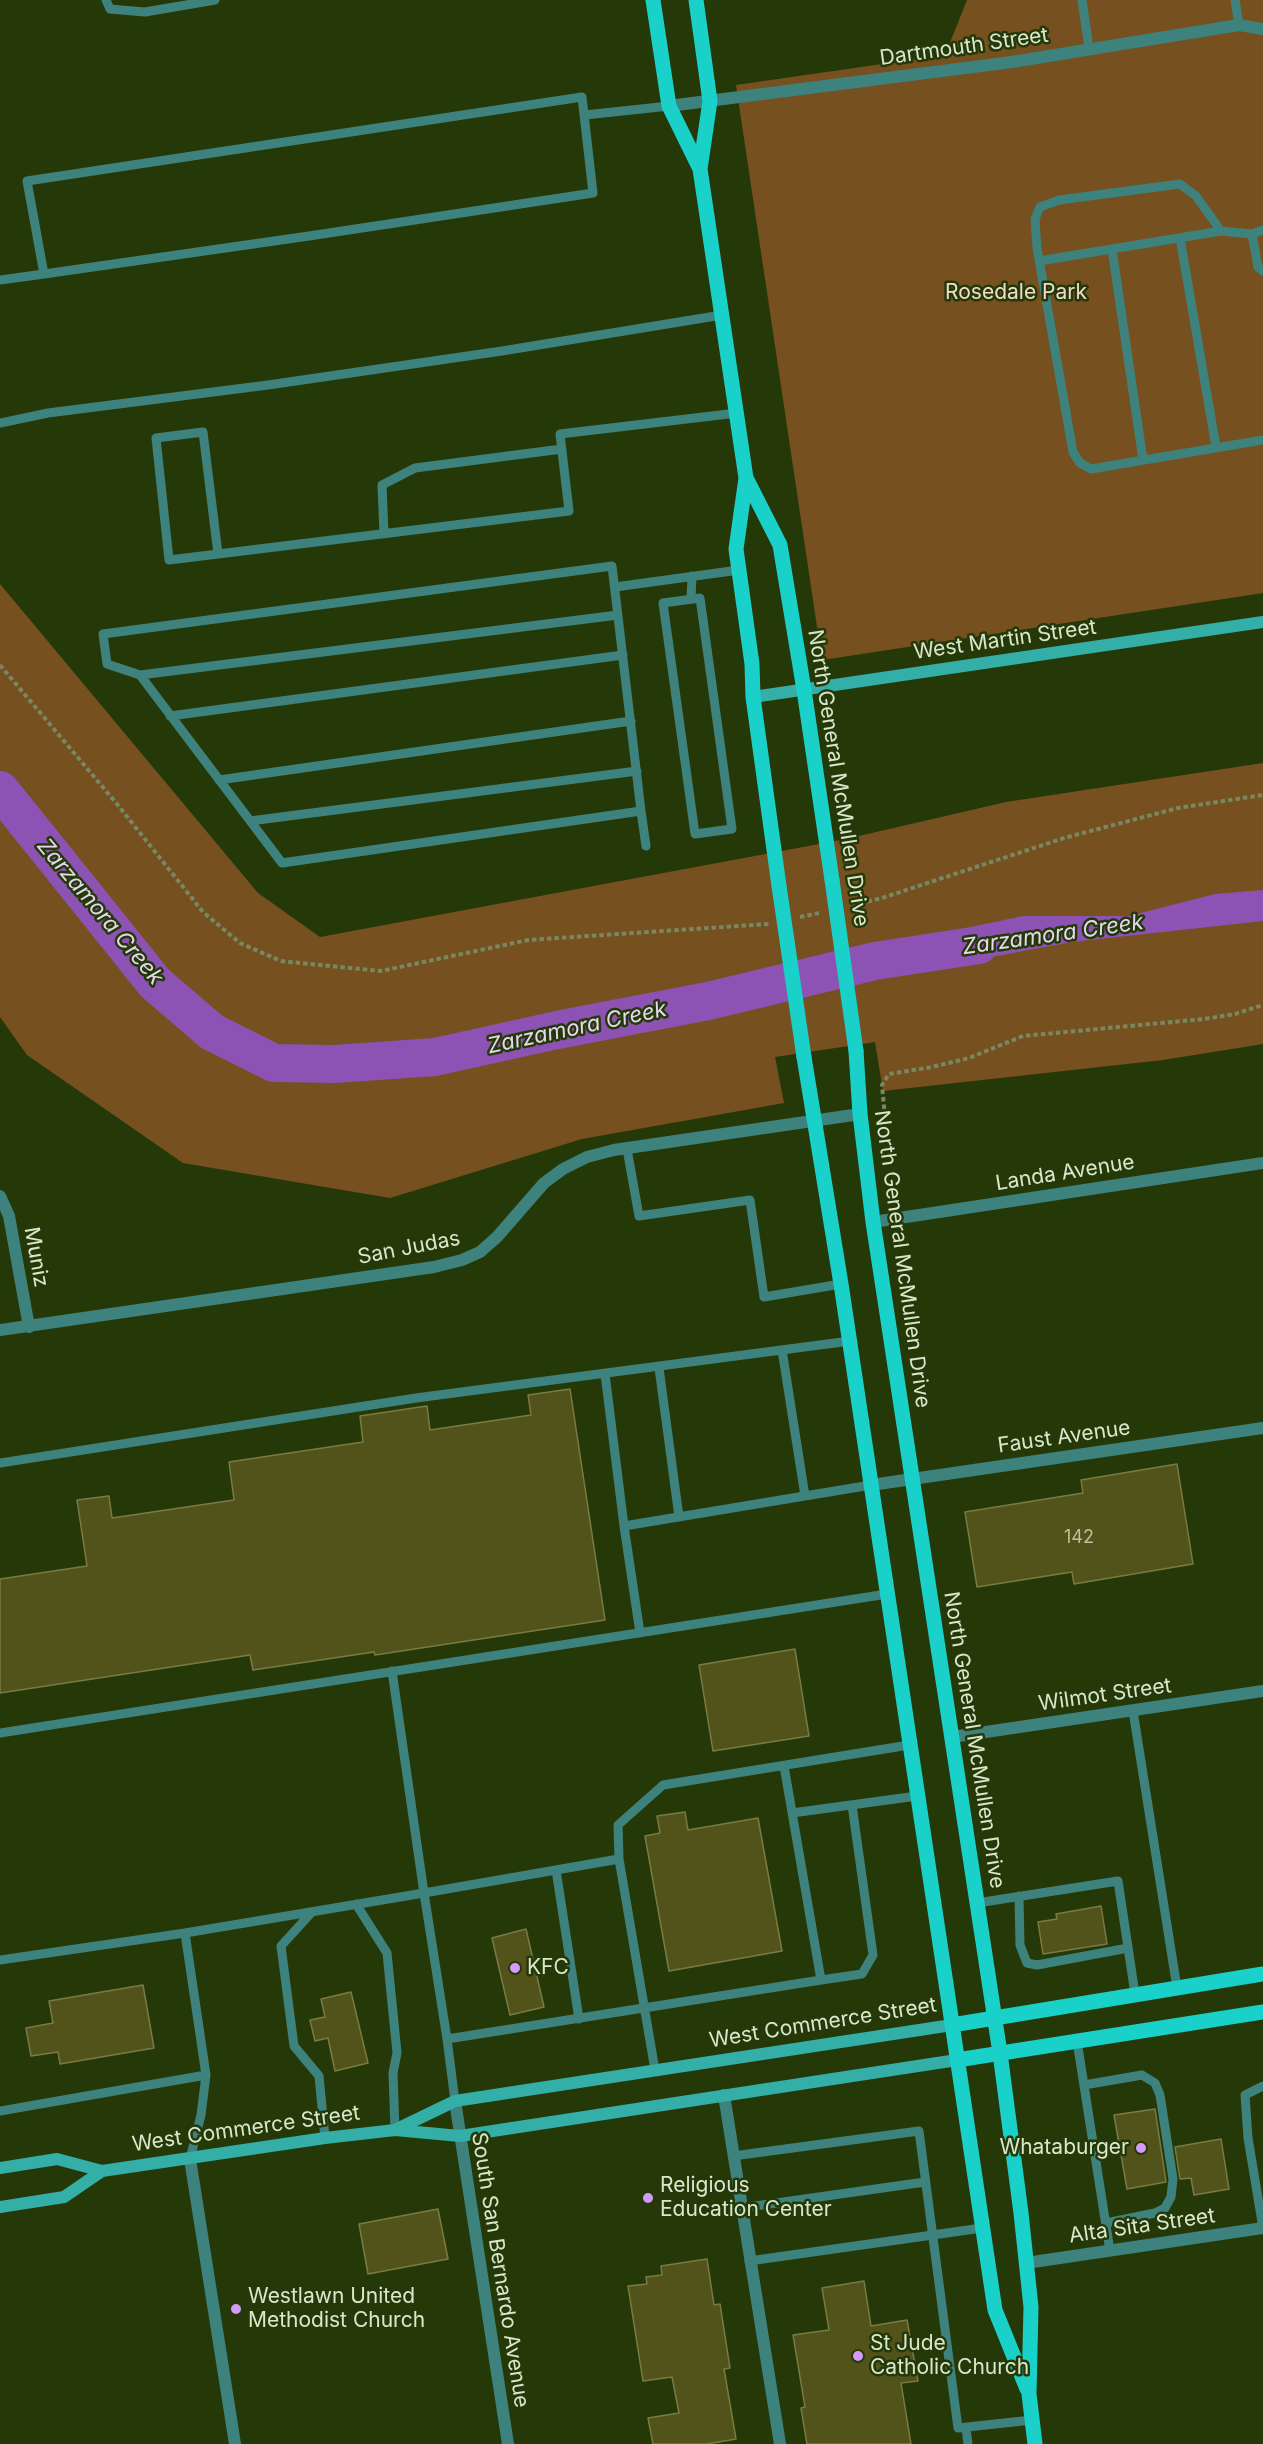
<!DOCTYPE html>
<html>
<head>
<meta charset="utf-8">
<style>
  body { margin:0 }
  canvas { display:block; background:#253908 }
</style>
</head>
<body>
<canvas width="1263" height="2444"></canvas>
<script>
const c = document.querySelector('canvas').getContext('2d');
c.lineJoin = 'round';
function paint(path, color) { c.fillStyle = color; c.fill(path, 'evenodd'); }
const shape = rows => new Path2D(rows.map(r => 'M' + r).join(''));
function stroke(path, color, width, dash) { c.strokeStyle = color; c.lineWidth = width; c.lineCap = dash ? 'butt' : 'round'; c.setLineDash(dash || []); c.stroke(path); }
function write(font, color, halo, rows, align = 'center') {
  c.font = font + ' Inter,sans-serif'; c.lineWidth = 5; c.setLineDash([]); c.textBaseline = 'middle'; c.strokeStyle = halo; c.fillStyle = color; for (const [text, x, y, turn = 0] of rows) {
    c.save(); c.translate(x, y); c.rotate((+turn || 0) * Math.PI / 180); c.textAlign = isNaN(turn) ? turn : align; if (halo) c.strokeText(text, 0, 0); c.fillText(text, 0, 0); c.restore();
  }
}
paint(shape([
  [967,0,1263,0,1263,593,822,660,736,85,945,55],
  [0,584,258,893,320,937,846,839,1006,802,1263,763,1263,1044,1163,1060,883,1091,875,1042,775,1057,784,1103,582,1139,390,1198,183,1163,27,1055,0,1017]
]), '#76501e');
paint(shape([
  [1263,890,1263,921,1072,942,932,968,928,955,933,935,1023,916,1129,916,1215,894]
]), '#8d53b4');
stroke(shape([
  [0,790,155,983,212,1032,274,1063,335,1064,435,1057,557,1030,708,1001,875,961,979,945]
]), '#8d53b4', 38);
const building = shape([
  [570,1389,605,1620,375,1655,374,1652,253,1670,250,1655,0,1693,0,1579,87,1566,77,1500,109,1496,112,1518,234,1500,229,1462,363,1442,360,1416,427,1406,430,1430,531,1415,528,1395,570,1389],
  [1177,1464,1193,1564,1074,1584,1072,1572,977,1587,965,1512,1083,1493,1081,1480,1177,1464],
  [795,1649,809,1736,713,1751,699,1665,795,1649],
  [685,1812,688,1830,758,1818,782,1951,669,1971,645,1836,660,1833,657,1816,685,1812],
  [1101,1906,1107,1944,1043,1954,1038,1922,1057,1919,1056,1914,1101,1906],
  [526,1929,544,2007,510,2015,492,1938,526,1929],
  [143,1985,154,2048,60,2064,58,2052,31,2056,26,2028,53,2023,49,2001,143,1985],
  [351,1992,368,2063,335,2071,328,2038,315,2041,310,2020,325,2017,321,1999,351,1992],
  [1155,2109,1166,2182,1127,2189,1114,2115,1155,2109],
  [1221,2139,1229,2189,1194,2195,1191,2178,1180,2179,1175,2147,1221,2139],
  [438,2209,448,2259,368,2274,359,2224,438,2209],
  [707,2259,714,2305,720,2304,730,2368,724,2369,736,2439,707,2444,653,2444,648,2418,679,2413,672,2377,643,2381,628,2286,647,2284,646,2277,662,2275,661,2266,707,2259],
  [864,2281,871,2326,907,2320,918,2381,901,2383,911,2444,807,2444,801,2408,805,2407,793,2335,829,2330,822,2288,864,2281]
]);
paint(building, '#52531b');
stroke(building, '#7a7b44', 1.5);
stroke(shape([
  [0,665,117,804,203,912,240,943,281,961,381,971,528,940,769,924],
  [853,905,882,898,1064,838,1178,808,1263,795],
  [800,917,819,913],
  [881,1142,887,1140,882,1085,889,1074,932,1067,969,1058,1023,1036,1204,1019,1235,1014,1263,1005]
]), '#778862', 4, [4.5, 3]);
stroke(shape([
  [106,0,110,9,145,12,215,0],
  [1082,0,1089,48],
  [1235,0,1239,25],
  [585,115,669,106],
  [1263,230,1252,234,1221,231,1196,196,1180,184,1059,200,1040,207,1035,219,1037,248,1073,452,1080,463,1091,469,1263,440],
  [1252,234,1258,267,1263,271],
  [1180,238,1216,447],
  [1112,249,1143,460],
  [1039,261,1221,231],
  [0,280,44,274,309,236,593,193,582,97,27,181,44,274],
  [0,423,48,413,268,385,502,351,722,315],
  [384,534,382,485,415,468,562,449],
  [218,554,203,432,156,438,169,560,569,511,560,434,737,413],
  [612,566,641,811,282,863,140,675,107,664,103,634,612,566],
  [615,587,739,570],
  [700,598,732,829,695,834,663,603,700,598],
  [691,599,692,576],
  [140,675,618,615],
  [170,716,623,655],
  [219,780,631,721],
  [641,811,646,846],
  [250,821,637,771],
  [627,1149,639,1216,750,1200,764,1297,841,1284],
  [782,1350,805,1496],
  [659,1368,679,1517],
  [605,1374,624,1526],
  [0,1463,416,1398,850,1341],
  [640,1633,624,1526,871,1485],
  [1133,1711,1177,1988],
  [0,1733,887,1594],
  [792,1813,917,1796],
  [556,1870,579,2019],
  [1019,1896,1020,1945,1027,1963,1037,1965,1128,1948],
  [977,1903,1118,1881,1135,1994],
  [356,1904,387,1953,397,2053,393,2073,395,2130],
  [312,1912,281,1946,294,2046,319,2076,325,2138],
  [185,1933,424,1893,392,1671],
  [0,1960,185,1933,206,2075,0,2111],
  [821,1980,862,1974,873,1955,852,1805],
  [447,2039,424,1893,619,1859],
  [1077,2041,1110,2251],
  [655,2070,619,1859,618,1825,663,1785,909,1745],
  [1084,2085,1142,2075,1155,2083,1160,2095,1173,2179,1171,2197,1165,2208,1155,2213,1106,2223],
  [1263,2086,1245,2095,1248,2138,1263,2228],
  [455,2101,447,2039,821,1980,784,1766],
  [733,2156,919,2131,958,2428,1032,2420],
  [190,2159,201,2115,206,2075],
  [741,2208,925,2182],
  [749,2261,982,2228],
  [966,2428,968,2444]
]), '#3e827d', 9);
stroke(shape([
  [669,106,1012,62,1239,25,1263,29],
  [0,1196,9,1216,29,1327],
  [873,1222,1263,1163],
  [0,1330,434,1267,462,1260,480,1252,497,1237,544,1183,563,1169,587,1157,614,1150,860,1114],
  [871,1485,1263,1428],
  [952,1737,1263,1691],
  [724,2095,780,2444],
  [455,2101,508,2444],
  [190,2159,235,2444],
  [1026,2263,1263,2228]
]), '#3e827d', 12);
stroke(shape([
  [753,697,1263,622],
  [395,2130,455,2101,952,2025],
  [0,2168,57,2159,102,2171,325,2138,395,2130,460,2136,957,2060],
  [0,2207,64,2197,102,2171]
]), '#34afa8', 12);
stroke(shape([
  [653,0,669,106,700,169],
  [696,0,710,101,700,169,746,478,736,549,752,664,753,697,779,886],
  [746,478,780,545,804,690,832,880],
  [856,1051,860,1114,873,1222,1000,2053,1021,2213,1031,2307,1029,2394,1035,2444],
  [804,1057,841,1284,995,2310,1027,2389],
  [952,2025,1263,1974],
  [957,2060,1263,2012]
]), '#1ad1c9', 15);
stroke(shape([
  [832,880,856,1051],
  [779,886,804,1057]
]), '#1ad1c9', 15);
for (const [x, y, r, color] of [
  [515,1968,6,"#d39cfc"],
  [1141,2148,6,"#d39cfc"],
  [648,2198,6,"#d39cfc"],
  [236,2309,6,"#d39cfc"],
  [858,2356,6,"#d39cfc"]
]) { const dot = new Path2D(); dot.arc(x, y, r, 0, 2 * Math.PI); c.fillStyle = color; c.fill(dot); stroke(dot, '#253908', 2); }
write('18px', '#b7c2a0', null, [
  ["142",1079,1538]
]);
write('21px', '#d9e7cc', '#253908', [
  ["Dartmouth Street",964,47,-8],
  ["West Martin Street",1005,640,-8],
  ["North General McMullen Drive",838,778,81],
  ["Landa Avenue",1065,1173,-9],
  ["San Judas",409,1248,-11],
  ["Muniz",36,1257,80],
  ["North General McMullen Drive",902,1259,82],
  ["Faust Avenue",1064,1437,-8],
  ["Wilmot Street",1105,1695,-8],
  ["North General McMullen Drive",974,1740,81],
  ["West Commerce Street",823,2023,-9],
  ["West Commerce Street",246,2129,-8],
  ["Alta Sita Street",1142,2226,-8],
  ["South San Bernardo Avenue",500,2270,81]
]);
write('21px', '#f0dcc6', '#253908', [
  ["Rosedale Park",1016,293]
]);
write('21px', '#d9e7cc', '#253908', [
  ["KFC",527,1968],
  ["Whataburger",1129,2148,"right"],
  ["Religious",660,2186],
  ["Education Center",660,2210],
  ["Westlawn United",248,2297],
  ["Methodist Church",248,2321],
  ["St Jude",870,2344],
  ["Catholic Church",870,2368]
], 'left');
write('italic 22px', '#e4d7f0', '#253908', [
  ["Zarzamora Creek",100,912,50],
  ["Zarzamora Creek",1053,935,-8],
  ["Zarzamora Creek",577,1028,-12]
]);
</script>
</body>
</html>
